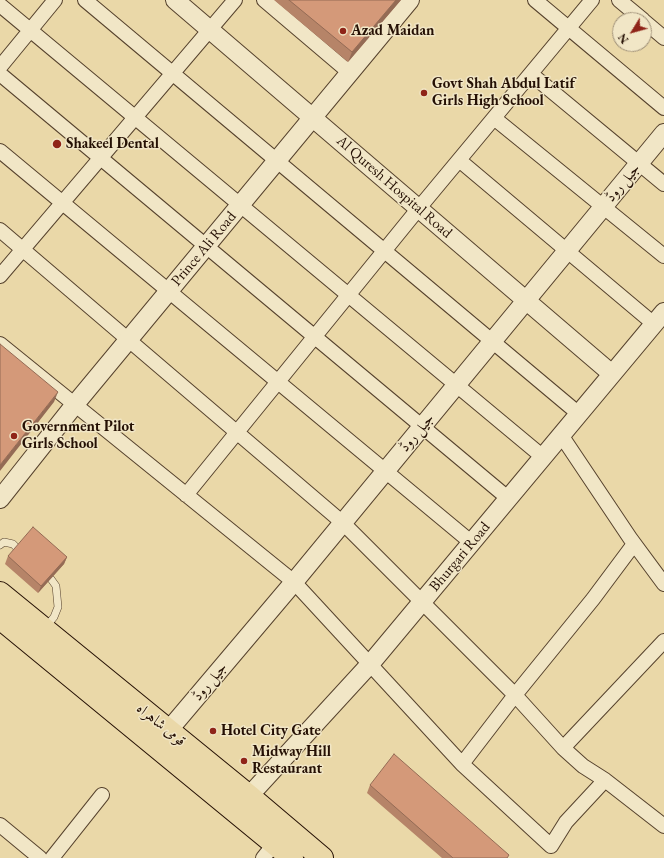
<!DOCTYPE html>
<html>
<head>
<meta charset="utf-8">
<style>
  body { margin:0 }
  #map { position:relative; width:664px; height:858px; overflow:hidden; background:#ead8a8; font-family:"EB Garamond",serif }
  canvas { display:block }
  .north { position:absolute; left:612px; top:12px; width:40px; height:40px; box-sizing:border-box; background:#f1e6c6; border:1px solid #9f9078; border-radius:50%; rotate:233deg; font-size:11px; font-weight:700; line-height:16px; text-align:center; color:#251004 }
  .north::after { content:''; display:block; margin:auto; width:14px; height:18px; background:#8f2418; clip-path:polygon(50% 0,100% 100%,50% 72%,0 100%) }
</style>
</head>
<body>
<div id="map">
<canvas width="664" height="858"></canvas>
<div class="north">N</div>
</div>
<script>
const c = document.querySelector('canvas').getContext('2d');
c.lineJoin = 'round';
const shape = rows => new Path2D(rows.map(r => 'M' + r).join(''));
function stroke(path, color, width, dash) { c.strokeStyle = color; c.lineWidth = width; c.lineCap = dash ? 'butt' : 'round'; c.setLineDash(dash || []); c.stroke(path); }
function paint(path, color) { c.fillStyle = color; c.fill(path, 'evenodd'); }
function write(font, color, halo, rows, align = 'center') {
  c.font = font + ' "EB Garamond",Amiri,serif'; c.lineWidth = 3; c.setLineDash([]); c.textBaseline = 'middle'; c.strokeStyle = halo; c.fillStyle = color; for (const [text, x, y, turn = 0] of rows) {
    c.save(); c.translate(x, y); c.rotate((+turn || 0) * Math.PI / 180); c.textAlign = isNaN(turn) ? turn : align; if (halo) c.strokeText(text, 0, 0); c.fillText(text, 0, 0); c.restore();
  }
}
const service = shape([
  [0,545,4,542,13,544,18,549],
  [45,628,54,617,58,607,56,586,51,579]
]);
const minor = shape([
  [85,0,579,414],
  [264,0,350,73],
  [535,0,664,108],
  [619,0,643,20],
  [0,5,543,457],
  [644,21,664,38],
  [0,67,55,0],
  [0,74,509,499],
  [531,74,664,184],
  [494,118,664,256],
  [0,151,472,543],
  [459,160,654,324],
  [0,230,343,523,515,695,563,748,583,766,605,780,664,826],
  [0,276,235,0],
  [0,344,294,582,462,764,551,846,566,822,605,780],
  [186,495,419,208,592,0],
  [630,538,664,584],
  [563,748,664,641],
  [462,764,515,695,593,599,634,544,561,435],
  [0,825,40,858],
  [52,858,102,795],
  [263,858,275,843]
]);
const tertiary = shape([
  [175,0,612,374],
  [0,499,76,403,410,0],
  [168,731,294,582,664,133],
  [249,796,371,663,664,312]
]);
const trunk = shape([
  [0,593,249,796,322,858],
  [0,618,292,858]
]);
stroke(service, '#56422d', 8);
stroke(minor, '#56422d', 16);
stroke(tertiary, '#56422d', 20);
stroke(trunk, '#251004', 24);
stroke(service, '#f1e6c6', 7);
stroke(minor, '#f1e6c6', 14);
stroke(tertiary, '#f1e6c6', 18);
stroke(trunk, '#ead8a8', 22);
paint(shape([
  [274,0,401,0,348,62],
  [8,556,67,557,64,564,38,593,5,564],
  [370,785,508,858,442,858,367,793]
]), '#b68468');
paint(shape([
  [396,0,401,0,348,62,352,52],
  [58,392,54,402,0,471,0,465],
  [67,557,64,564,38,593,41,586]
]), '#946b55');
const building = shape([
  [289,0,396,0,352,52,289,0],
  [0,344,58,392,0,465,0,344],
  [33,527,67,557,41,586,8,556,33,527],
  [394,754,509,855,507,858,453,858,370,785,394,754]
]);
paint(building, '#d49979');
stroke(building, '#946b55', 1);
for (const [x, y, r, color] of [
  [343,31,4,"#8f2418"],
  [424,93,4,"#8f2418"],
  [57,144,5,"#8f2418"],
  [14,436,4,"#8f2418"],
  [213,731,4,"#8f2418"],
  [244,761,4,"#8f2418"]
]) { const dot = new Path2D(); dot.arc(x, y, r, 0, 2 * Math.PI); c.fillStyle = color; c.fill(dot); stroke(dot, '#f1e6c6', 1.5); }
write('bold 15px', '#251004', '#f1e6c6', [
  ["Azad Maidan",351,31],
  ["Govt Shah Abdul Latif",432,84],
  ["Girls High School",432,101],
  ["Shakeel Dental",66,144],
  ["Government Pilot",22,427],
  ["Girls School",22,444],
  ["Hotel City Gate",221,731],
  ["Midway Hill",252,752],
  ["Restaurant",252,769]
], 'left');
write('15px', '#251004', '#f1e6c6', [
  ["جیل روڈ",623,183,-50],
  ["Al Quresh Hospital Road",394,187,41],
  ["Prince Ali Road",204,249,-50],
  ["جیل روڈ",417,433,-50],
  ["Bhurgari Road",460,557,-50],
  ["جیل روڈ",210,682,-50],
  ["قومی شاہراہ",161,725,39]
]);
</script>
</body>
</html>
